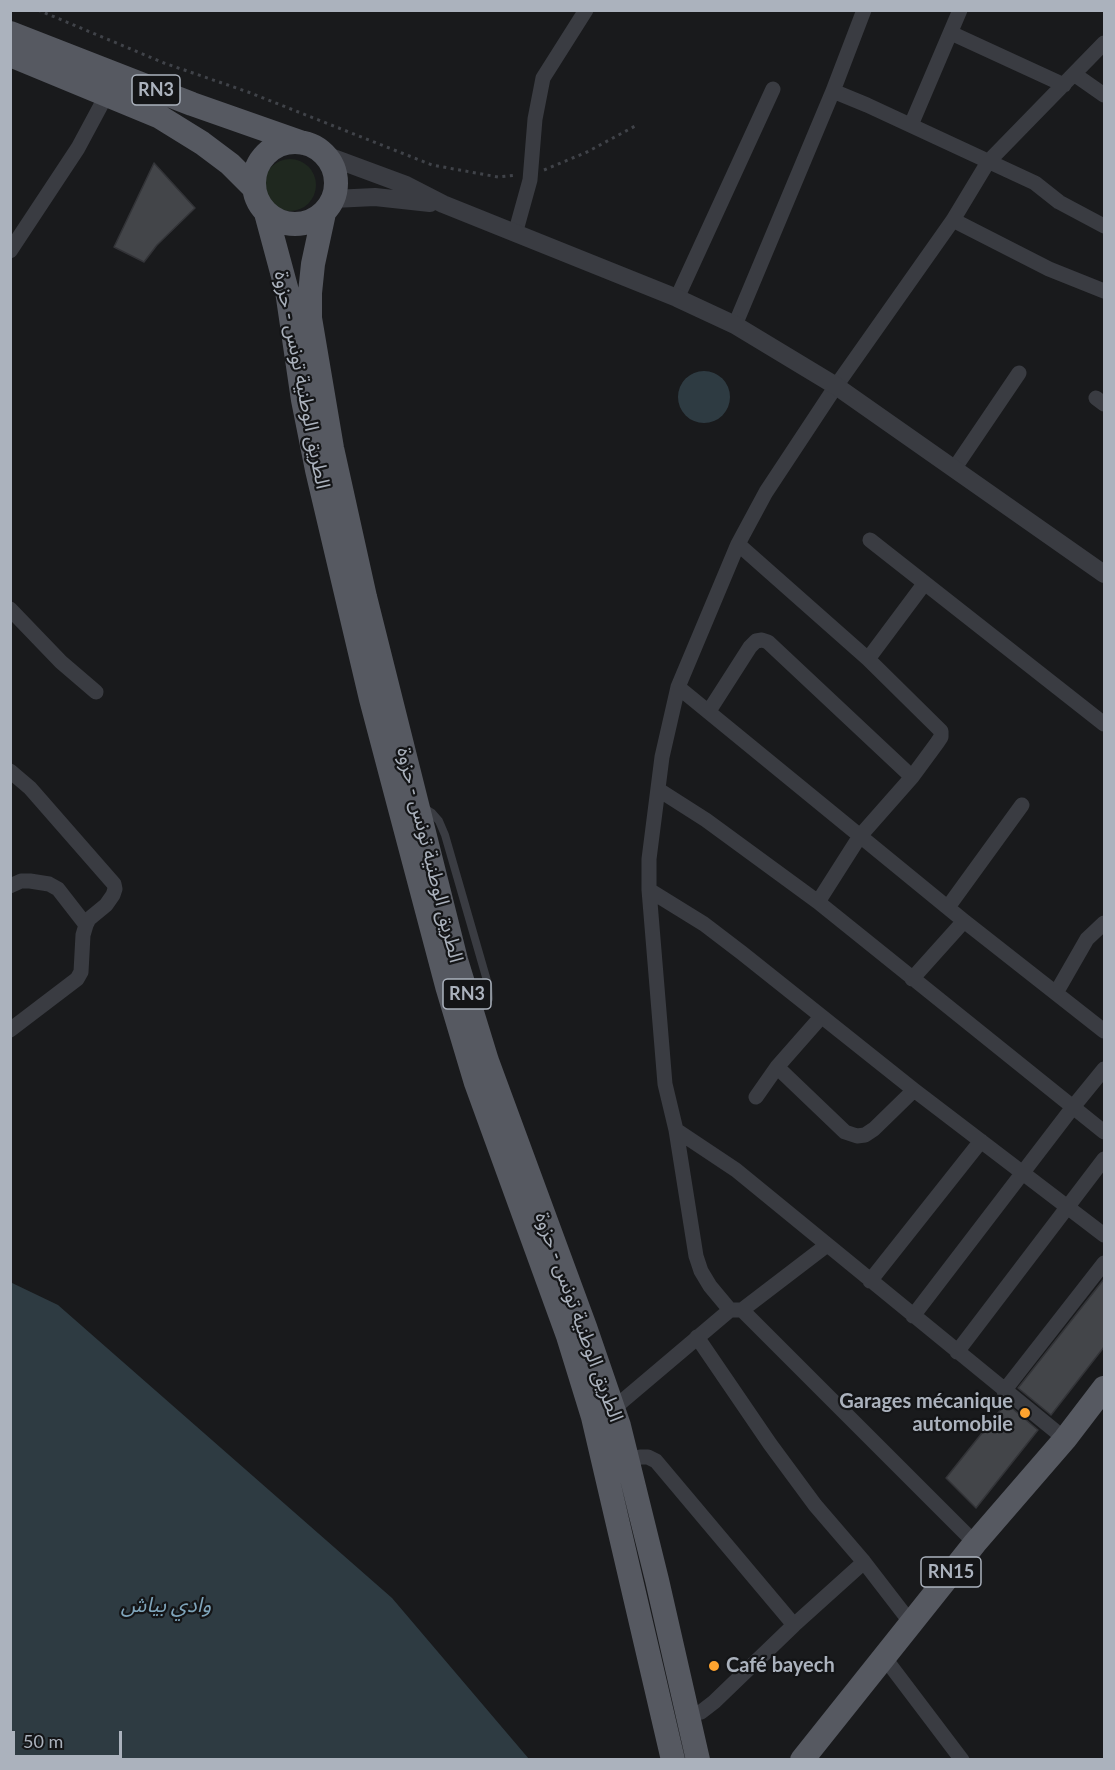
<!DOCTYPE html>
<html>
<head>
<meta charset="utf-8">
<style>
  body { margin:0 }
  #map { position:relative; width:1115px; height:1770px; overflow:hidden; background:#191a1c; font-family:Lato,sans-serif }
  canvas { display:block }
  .frame { position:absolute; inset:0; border:12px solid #abb2bd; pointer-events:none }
  .scale { position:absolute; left:12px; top:1731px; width:110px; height:27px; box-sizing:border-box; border:3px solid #abb2bd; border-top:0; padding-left:8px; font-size:18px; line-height:21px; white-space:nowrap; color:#abb2bd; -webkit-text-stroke:4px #141517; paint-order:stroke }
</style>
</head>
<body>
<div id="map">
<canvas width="1115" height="1770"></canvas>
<div class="frame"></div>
<div class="scale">50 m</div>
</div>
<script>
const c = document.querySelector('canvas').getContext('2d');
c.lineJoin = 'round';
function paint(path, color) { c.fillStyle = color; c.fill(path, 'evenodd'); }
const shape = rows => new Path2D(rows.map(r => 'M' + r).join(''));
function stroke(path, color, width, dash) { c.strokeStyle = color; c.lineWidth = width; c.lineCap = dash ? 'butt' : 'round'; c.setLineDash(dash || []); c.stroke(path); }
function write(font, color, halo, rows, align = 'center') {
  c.font = font + ' Lato,"Noto Sans Arabic",sans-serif'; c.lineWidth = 4.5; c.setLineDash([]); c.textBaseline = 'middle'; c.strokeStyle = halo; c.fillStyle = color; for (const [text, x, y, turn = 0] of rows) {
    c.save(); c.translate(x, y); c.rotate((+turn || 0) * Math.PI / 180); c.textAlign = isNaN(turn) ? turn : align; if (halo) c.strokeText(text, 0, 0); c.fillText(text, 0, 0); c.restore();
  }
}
paint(shape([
  '264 185a26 26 0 1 1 52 0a26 26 0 1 1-52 0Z'
]), '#1f281f');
paint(shape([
  '678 397a26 26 0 1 1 52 0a26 26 0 1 1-52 0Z',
  [10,1282,58,1305,392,1598,529,1759,11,1759]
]), '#2e3b42');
const building = shape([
  [154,163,195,208,157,245,144,262,114,247,154,163],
  [1104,1279,1104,1347,1051,1415,1018,1388,1104,1279],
  [1006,1403,1038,1430,976,1508,946,1478,1006,1403]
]);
paint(building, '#434549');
stroke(building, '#333438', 1.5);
stroke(shape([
  [38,10,164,63,248,92,432,165,498,177,517,175],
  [544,170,587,152,637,125]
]), '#404349', 3, [3, 4.5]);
stroke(shape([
  [424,808,432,813,439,821,445,835,488,984,489,999,476,1013]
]), '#3a3c42', 8);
stroke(shape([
  [951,33,1064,85],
  [1074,74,1104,95],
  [833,91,867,105,1035,183,1059,202,1104,226],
  [911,125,960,10],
  [953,220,1049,269,1104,291],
  [515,234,530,180,535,119,543,78,586,10],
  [10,251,78,148,107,94],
  [677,298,773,89],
  [735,325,833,91,864,10],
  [1096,398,1104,404],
  [954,469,1019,373],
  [870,540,1104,724],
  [738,544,868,659,941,731,941,737,937,743,912,777,860,836,818,902],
  [10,609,61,662,96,692],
  [868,659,924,584],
  [678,687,964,921,1104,1031],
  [709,711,750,647,756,641,762,640,768,642,912,777],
  [10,771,30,788,114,884,115,889,113,895,106,905,89,919,86,925,83,935,81,972,77,979,10,1030],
  [659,790,706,820,818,902,1104,1132],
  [10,886,21,881,30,881,49,884,58,889,86,925],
  [649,890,704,924,742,953,914,1090,1104,1235],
  [948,907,1022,805],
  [912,979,964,921],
  [1056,993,1087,939,1104,923],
  [777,1067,845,1132,857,1136,865,1135,874,1129,914,1090],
  [756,1097,777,1067,821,1017],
  [676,1130,736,1170,1065,1439],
  [870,1281,981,1141],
  [742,1310,827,1245],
  [913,1316,1073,1107,1104,1069],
  [697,1337,770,1444,815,1505,864,1562,911,1623],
  [957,1352,1104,1159],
  [1004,1391,1104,1263],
  [607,1411,613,1409,730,1310],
  [628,1462,640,1457,648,1457,656,1461,794,1625],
  [975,1543,742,1310,730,1310,710,1286,701,1271,696,1256,676,1130,665,1084,649,890,649,859,662,757,678,687,738,544,766,492,836,386,953,220,988,162,1104,43],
  [884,1657,962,1760],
  [688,1714,701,1712,714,1702,794,1625,864,1562]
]), '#3a3c42', 15);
stroke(shape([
  [325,155,406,185,443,204,677,298,735,325,836,386,1104,574],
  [333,199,375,197,430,203]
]), '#3a3c42', 18);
stroke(shape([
  [10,33,192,104,303,143],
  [10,55,160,117,202,143,230,164,254,188],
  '254 183a41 41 0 1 1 82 0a41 41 0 1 1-82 0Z',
  [266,213,287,291,303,400,317,470,371,699,399,805,447,986,476,1083,568,1336,593,1417,673,1760],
  [324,213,313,264,310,293,310,318,332,448,365,597,456,960,487,1061,585,1327,619,1426,657,1580,698,1760],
  [802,1760,975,1543,1065,1439,1104,1388]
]), '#565961', 24);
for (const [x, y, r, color] of [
  [1025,1413,6,"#ffa42f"],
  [714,1666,6,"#ffa42f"]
]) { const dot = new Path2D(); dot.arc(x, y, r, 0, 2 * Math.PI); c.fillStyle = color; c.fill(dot); stroke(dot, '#141517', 2); }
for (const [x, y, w] of [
  [156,90,48],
  [467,994,48],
  [951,1572,60]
]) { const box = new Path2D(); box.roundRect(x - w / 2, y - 15, w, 30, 4.5); c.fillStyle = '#141517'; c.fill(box); stroke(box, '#abb2bd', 1.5); }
write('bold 18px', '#abb2bd', null, [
  ["RN3",156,90],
  ["RN3",467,994],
  ["RN15",951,1572]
]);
write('20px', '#abb2bd', '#141517', [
  ["الطريق الوطنية تونس - حزوة",302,380,79],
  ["الطريق الوطنية تونس - حزوة",430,855,76],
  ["الطريق الوطنية تونس - حزوة",579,1317,70]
]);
write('bold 20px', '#abb2bd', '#141517', [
  ["Garages mécanique",1013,1402],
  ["automobile",1013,1425],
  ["Café bayech",726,1666,"left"]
], 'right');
write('italic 21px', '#7fa5bb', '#141517', [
  ["وادي بياش",166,1605]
]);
</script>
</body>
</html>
